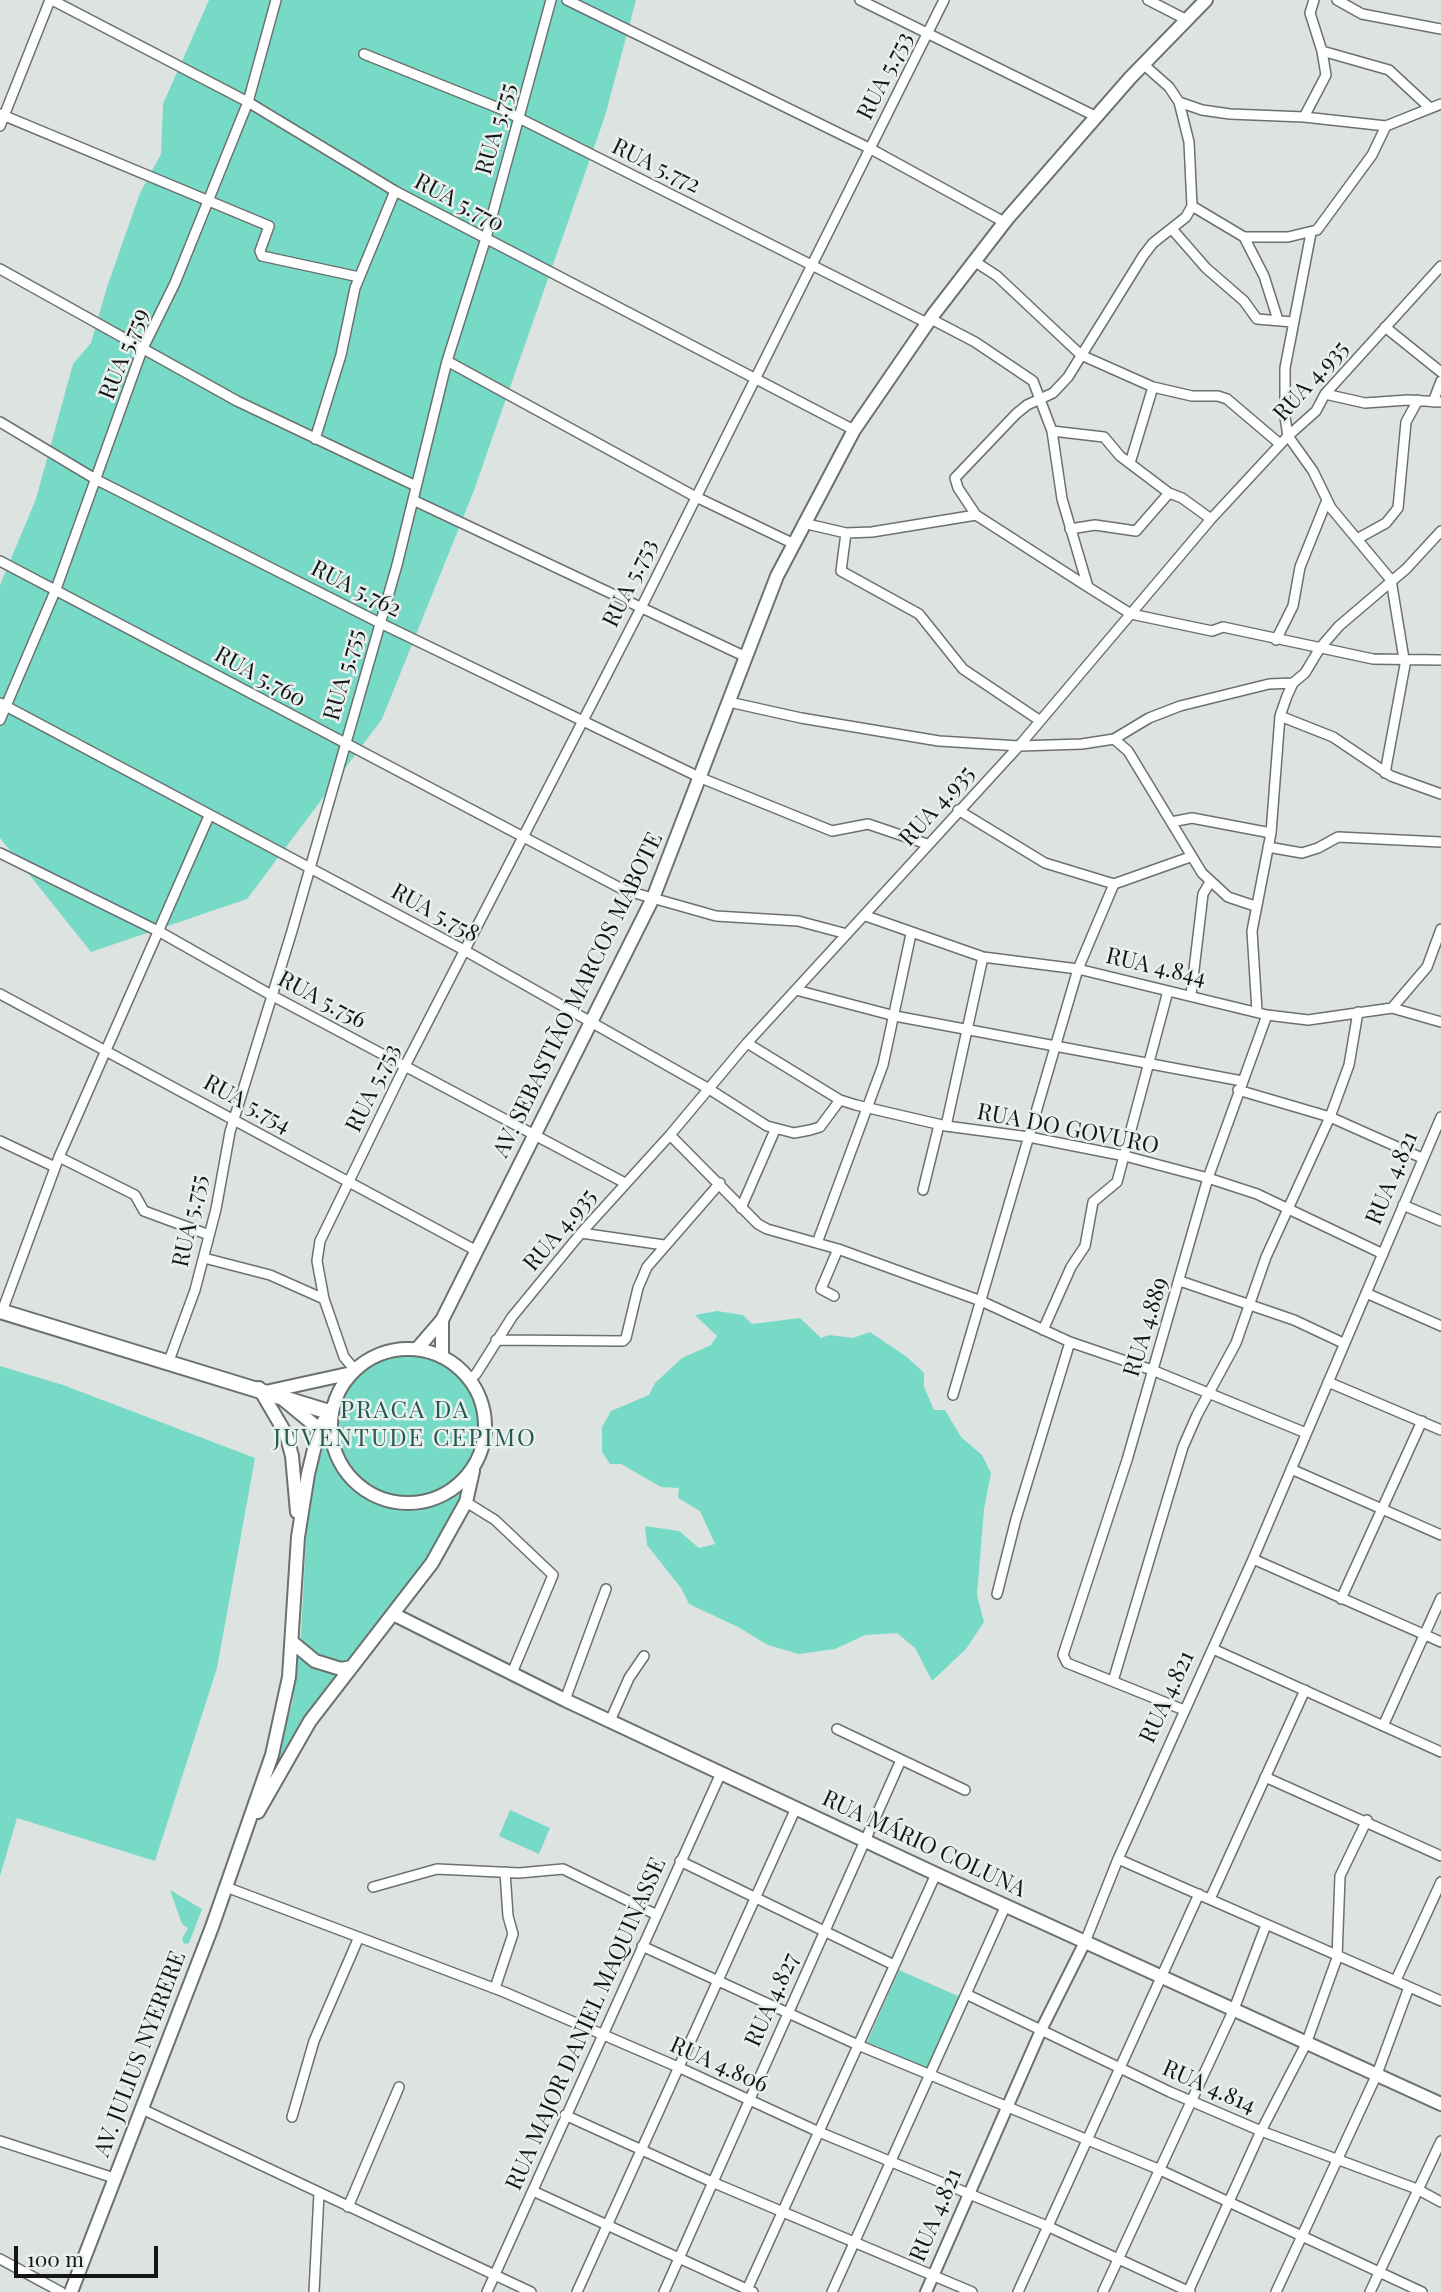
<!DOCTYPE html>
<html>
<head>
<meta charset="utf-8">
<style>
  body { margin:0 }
  #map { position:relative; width:1441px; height:2292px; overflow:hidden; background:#dce3e1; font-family:"Playfair Display",serif }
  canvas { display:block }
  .scale { position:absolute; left:14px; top:2246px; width:144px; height:32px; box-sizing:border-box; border:4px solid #141615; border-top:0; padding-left:9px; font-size:21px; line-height:24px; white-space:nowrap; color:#141615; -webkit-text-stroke:5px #e9f0ee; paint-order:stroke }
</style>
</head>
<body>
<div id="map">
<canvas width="1441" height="2292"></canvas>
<div class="scale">100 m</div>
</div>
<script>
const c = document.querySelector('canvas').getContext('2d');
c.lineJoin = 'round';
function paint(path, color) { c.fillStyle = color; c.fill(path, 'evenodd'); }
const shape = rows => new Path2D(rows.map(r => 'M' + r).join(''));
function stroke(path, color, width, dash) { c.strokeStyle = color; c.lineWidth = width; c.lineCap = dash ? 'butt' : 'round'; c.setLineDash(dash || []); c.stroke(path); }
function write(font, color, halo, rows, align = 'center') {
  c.font = font + ' "Playfair Display",serif'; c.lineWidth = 5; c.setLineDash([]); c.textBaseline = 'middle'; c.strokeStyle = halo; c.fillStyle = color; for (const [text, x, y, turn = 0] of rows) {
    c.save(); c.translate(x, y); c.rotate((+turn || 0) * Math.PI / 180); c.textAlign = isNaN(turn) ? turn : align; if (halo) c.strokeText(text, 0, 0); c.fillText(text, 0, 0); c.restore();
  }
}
paint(shape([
  [209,0,636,0,605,116,473,493,382,719,247,899,91,952,0,838,0,585,36,499,73,364,91,343,107,287,140,193,161,154,163,104],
  [717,1311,743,1315,752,1324,800,1318,821,1338,829,1335,853,1338,870,1332,907,1357,924,1373,924,1387,934,1410,945,1410,961,1437,982,1455,991,1473,984,1509,977,1595,984,1622,966,1649,932,1681,915,1648,897,1633,865,1635,835,1649,799,1654,768,1645,738,1627,689,1604,681,1588,647,1545,645,1526,679,1531,699,1548,715,1544,700,1511,678,1498,679,1488,661,1487,621,1464,610,1464,602,1452,602,1427,611,1411,649,1395,655,1383,682,1358,711,1345,717,1336,695,1315],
  [400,1349,417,1349,442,1357,470,1379,480,1397,485,1417,485,1437,468,1492,457,1519,359,1650,247,1831,292,1705,301,1633,308,1501,322,1438,344,1383,355,1370,368,1360],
  [0,1366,63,1385,255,1458,217,1668,155,1861,17,1818,0,1876],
  [510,1810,550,1828,539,1854,499,1836],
  [170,1890,202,1909,189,1943,184,1944,182,1939,188,1928,182,1924],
  [899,1970,960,1997,928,2069,867,2042]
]), '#77dac6');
const minor = shape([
  [52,0,248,102,395,191,854,430],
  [567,0,871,149,1004,222],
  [860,0,1095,116],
  [1148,0,1187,20],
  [1337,0,1362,14,1441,29],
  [1322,51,1389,70,1430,108],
  [364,54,501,109,927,323],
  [1143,64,1169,87,1179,102,1189,142,1192,206,1244,237,1288,237,1317,230,1372,155,1386,126],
  [1179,102,1202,110,1230,114,1304,117,1386,126,1441,104],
  [0,114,269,226,260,251,262,256,359,277],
  [1304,117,1326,75,1322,51,1310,13,1314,0],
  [0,126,50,0],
  [1172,229,1206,268,1244,301,1257,319,1293,322],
  [1311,233,1285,368,1285,417,1288,436,1313,471,1331,508,1391,580,1405,665,1385,773],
  [1244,237,1264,276,1278,320],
  [974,261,997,276,1081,355,1153,387,1192,396,1218,396,1227,399,1280,444],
  [0,269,237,401,416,486],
  [931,319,975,342,1033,381,1052,431,1062,499,1088,587,1131,614,1212,631,1223,627,1373,659,1441,660],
  [1385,327,1441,372],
  [447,361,694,496,792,543],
  [1325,394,1365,403,1408,400,1441,402],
  [1433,402,1441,381],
  [0,422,97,480,378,622,701,778,832,831,868,824,927,844],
  [1052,431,1104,437,1120,456,1169,493,1182,498,1211,519],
  [315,439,341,355,355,288,395,191],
  [1130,463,1153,387],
  [413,500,746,657],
  [803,523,846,533,872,532,976,515],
  [1070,529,1095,525,1136,531,1169,493],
  [846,533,841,571,919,614,963,669,1039,720],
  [1357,539,1386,523,1398,508,1406,422,1418,400],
  [0,561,624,890,716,916,798,921,847,934],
  [1088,587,976,515,958,488,955,478,1016,414,1027,405,1053,393,1068,377,1143,256,1153,243,1186,217,1192,206],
  [1276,640,1293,606,1300,567,1327,500],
  [729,702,801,718,939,741,1019,746,1082,744,1114,739,1149,718,1180,706,1269,684,1293,683],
  [0,703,464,950,709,1089,767,1126,794,1133,810,1130,820,1127,840,1100],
  [1280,716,1333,737,1391,776,1441,794],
  [0,720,56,589,142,350,175,283,248,102,276,0],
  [1114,739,1128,751,1202,873,1228,897,1255,906],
  [958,810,1045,863,1114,884],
  [1171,822,1192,818,1271,833],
  [1268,847,1302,853,1318,848,1338,837,1441,842],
  [0,853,160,932,271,995,625,1183],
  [866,916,983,957,1078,969,1267,1015,1308,1020,1392,1008,1441,1022],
  [796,990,895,1016,1242,1081],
  [0,994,475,1250],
  [1191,995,1203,894,1210,882],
  [1392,1008,1427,967,1441,929],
  [1257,1011,1252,931,1271,833,1280,716,1287,696,1293,683,1305,673,1320,648,1339,626,1406,569,1441,531],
  [747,1043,840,1100,856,1105,946,1126,1029,1137,1125,1156,1208,1178,1257,1194,1383,1254],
  [1238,1090,1330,1117,1422,1158],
  [946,1126,983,957],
  [670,1135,758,1224,767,1229,838,1249,981,1301,1070,1342,1152,1370,1306,1433],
  [0,1141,55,1167],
  [59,1157,135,1195,144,1211,209,1235],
  [923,1190,939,1125],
  [1403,1205,1441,1221],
  [741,1208,775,1130],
  [581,1233,664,1245],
  [817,1243,883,1065,911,934],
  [204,1258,270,1275,324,1299],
  [1180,1281,1294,1320,1343,1343],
  [1366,1293,1441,1326],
  [834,1296,821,1289,838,1249],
  [4,1306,59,1157,209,816],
  [1043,1330,1071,1267,1085,1246,1093,1202,1117,1182,1168,991],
  [496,1340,623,1341,626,1338,638,1288,647,1267,720,1183],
  [170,1358,195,1290,216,1209,230,1132,292,931,397,565,447,361,486,238,551,0],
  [355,1370,344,1357,324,1299,317,1261,320,1241,405,1066,640,610,944,0],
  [470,1379,476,1374,512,1317,581,1233,670,1135,747,1043,1019,746,1211,519,1288,436,1316,411,1325,394,1441,266],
  [1328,1382,1441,1430],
  [953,1395,1078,969,1114,884,1190,857],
  [1291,1469,1441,1535],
  [466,1502,495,1520,553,1575,512,1673],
  [1253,1559,1441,1642],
  [997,1594,1016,1519,1070,1342],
  [1341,1599,1422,1421],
  [1213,1649,1441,1752],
  [1113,1681,1183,1447,1197,1415,1236,1343,1266,1257,1330,1117,1349,1065,1358,1012],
  [565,1700,606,1589],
  [1184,1710,1067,1663,1063,1655,1127,1460,1208,1178,1267,1015],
  [610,1721,629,1678,644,1656],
  [1383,1726,1441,1598],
  [837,1729,965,1790],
  [1265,1777,1441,1856],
  [1118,1859,1441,2001],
  [680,1861,894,1965],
  [226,1887,504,1992,678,2067,819,2132,1047,2226,1190,2292],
  [373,1887,437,1869,519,1873,563,1869,655,1914],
  [1210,1899,1305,1690],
  [1085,1942,1118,1859,1253,1559,1441,1117],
  [642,1946,858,2045,1158,2169,1422,2292],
  [1396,1980,1441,1882],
  [495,1988,513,1934,508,1916,505,1872],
  [966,1994,1170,2092,1261,2131,1417,2189,1441,2202],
  [142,2109,531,2292],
  [565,2115,712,2182,972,2292],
  [292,2117,314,2041,359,1937],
  [0,2141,114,2178],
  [533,2191,753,2292],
  [348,2207,399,2087],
  [0,2259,61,2292],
  [314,2292,319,2193],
  [487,2292,721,1773],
  [577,2292,796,1808],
  [664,2292,901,1760],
  [746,2292,936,1874],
  [832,2292,1006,1905],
  [1018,2292,1199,1894],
  [1103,2292,1234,2009,1266,1925],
  [1188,2292,1261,2131,1306,2044,1337,1958,1340,1876,1367,1820],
  [1276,2292,1377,2074,1409,1987],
  [1370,2292,1441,2141]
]);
const tertiary = shape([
  [926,2292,1042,2028,1085,1942]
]);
const secondary = shape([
  [442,1320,442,1357],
  '331 1426a77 77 0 1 1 154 0a77 77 0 1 1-154 0Z',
  [417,1349,442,1320,653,898,777,576,854,430,933,315,1007,219,1130,78,1206,0],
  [259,1388,286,1434,292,1456,297,1512],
  [270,1391,352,1373],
  [284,1400,324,1433],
  [393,1614,565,1700,936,1874,1441,2104],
  [292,1642,315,1661,341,1669,352,1667],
  [258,1812,310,1721,432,1563,466,1502,473,1471],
  [71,2292,212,1927,272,1755,289,1677,298,1537,308,1474,319,1429,334,1405]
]);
const primary = shape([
  [0,1311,329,1412]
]);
stroke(minor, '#6b716f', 12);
stroke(tertiary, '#6b716f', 14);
stroke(secondary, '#6b716f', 16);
stroke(primary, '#6b716f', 18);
stroke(minor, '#fff', 9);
stroke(tertiary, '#fff', 10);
stroke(secondary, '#fff', 12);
stroke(primary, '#fff', 14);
write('23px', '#141615', '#e9f0ee', [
  ["RUA 5.753",885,76,-63],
  ["RUA 5.755",496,129,-74],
  ["RUA 5.772",656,166,26],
  ["RUA 5.770",459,203,28],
  ["RUA 5.759",124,354,-68],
  ["RUA 4.935",1311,381,-48],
  ["RUA 5.753",630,583,-64],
  ["RUA 5.762",356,589,27],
  ["RUA 5.755",344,675,-74],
  ["RUA 5.760",260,677,29],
  ["RUA 4.935",937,806,-48],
  ["RUA 5.758",435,913,29],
  ["RUA 4.844",1156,967,13],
  ["AV. SEBASTIÃO MARCOS MABOTE",578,995,-64],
  ["RUA 5.756",322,1000,28],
  ["RUA 5.753",373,1088,-64],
  ["RUA 5.754",247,1104,29],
  ["RUA DO GOVURO",1068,1129,11],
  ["RUA 4.821",1392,1178,-67],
  ["RUA 5.755",190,1221,-78],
  ["RUA 4.935",560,1230,-50],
  ["RUA 4.889",1146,1327,-73],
  ["RUA 4.821",1167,1697,-65],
  ["RUA MÁRIO COLUNA",924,1844,25],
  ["RUA 4.827",772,2000,-66],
  ["RUA MAJOR DANIEL MAQUINASSE",586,2024,-66],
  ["AV. JULIUS NYERERE",140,2054,-69],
  ["RUA 4.806",719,2065,24],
  ["RUA 4.814",1209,2087,24],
  ["RUA 4.821",936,2215,-67]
]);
c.letterSpacing = '2px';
write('24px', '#235a50', '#e9f0ee', [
  ["PRACA DA",405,1411],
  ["JUVENTUDE CEPIMO",405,1439]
]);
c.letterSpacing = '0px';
</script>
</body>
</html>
